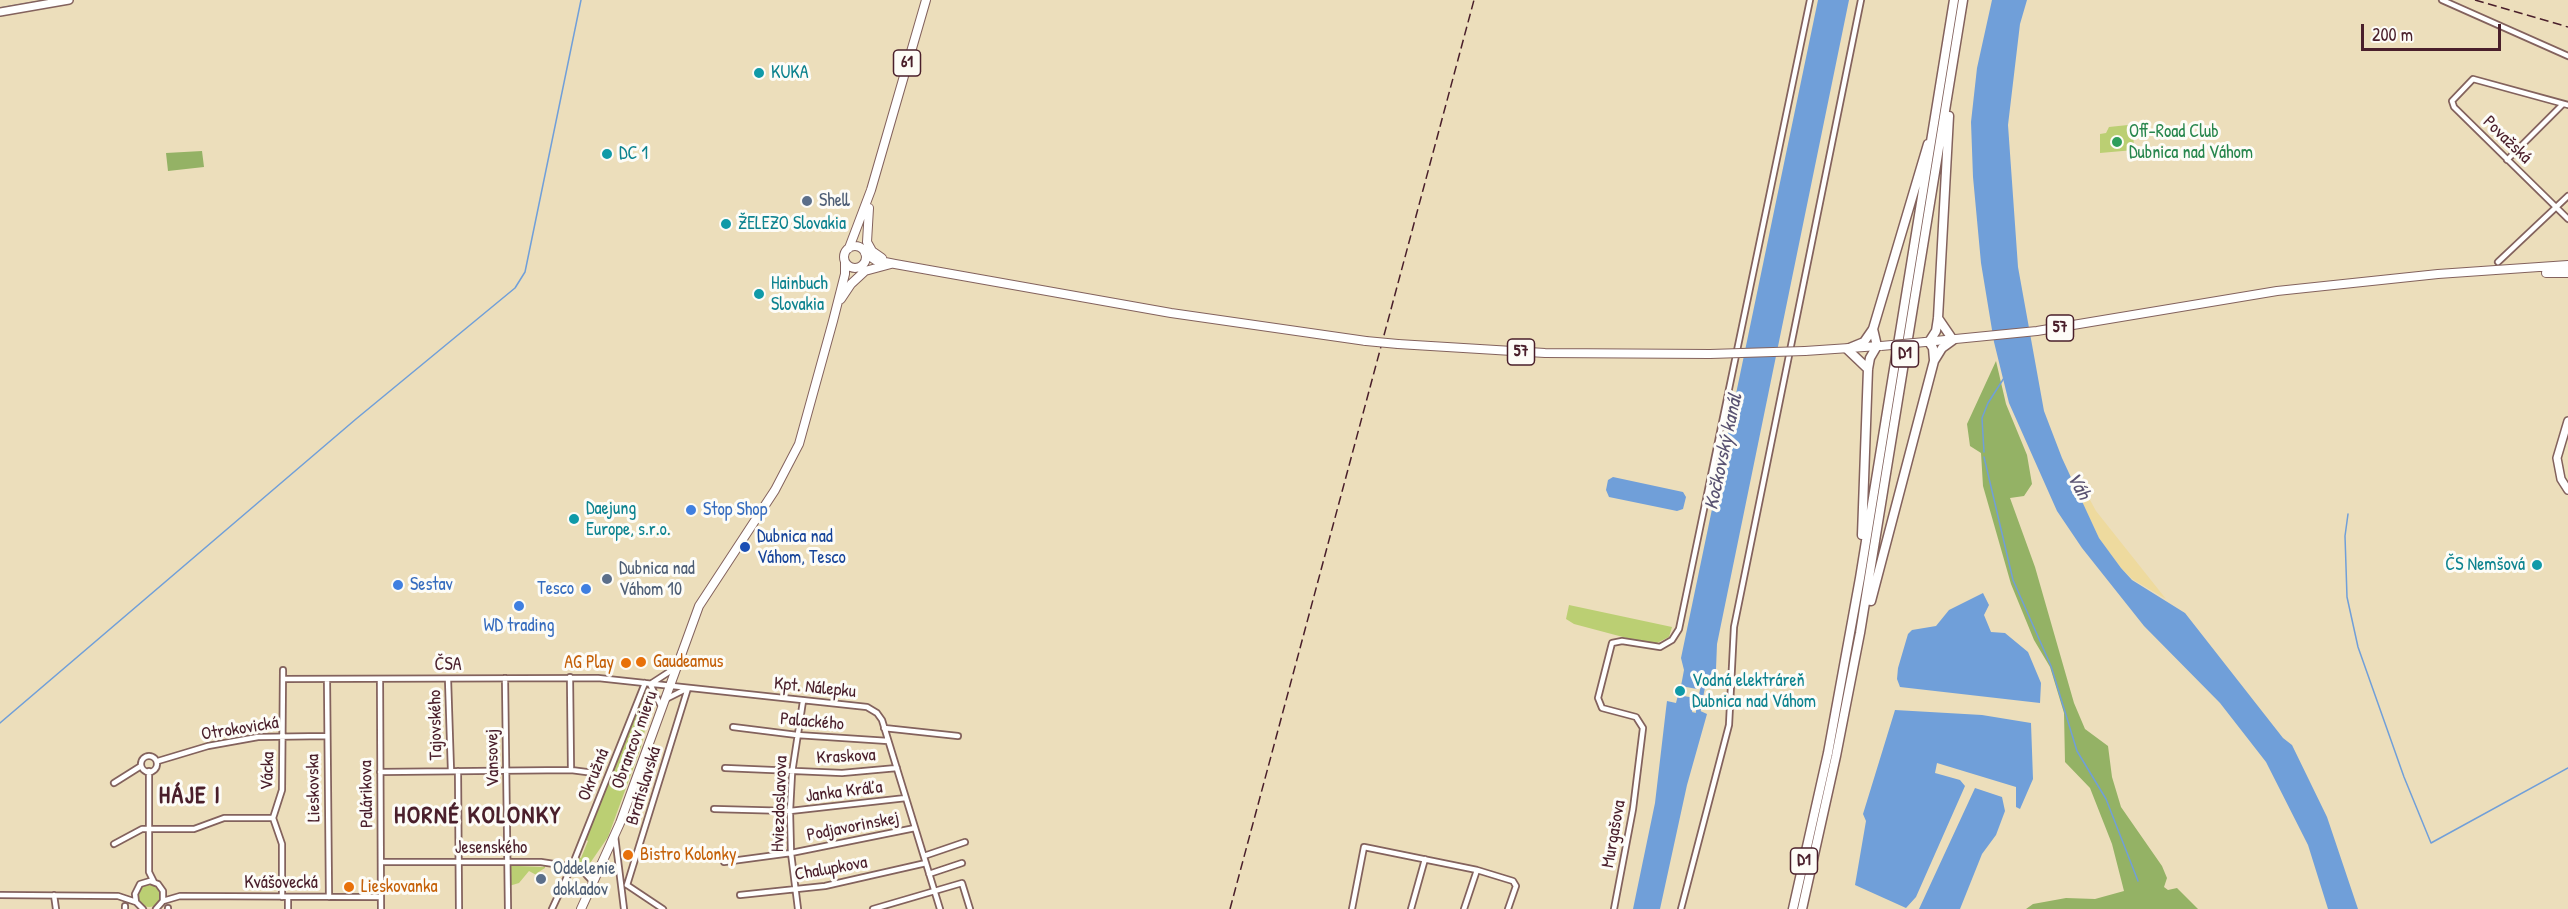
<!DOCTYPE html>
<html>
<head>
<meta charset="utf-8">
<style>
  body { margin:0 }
  #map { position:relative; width:2568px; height:909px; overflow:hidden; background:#ecdebb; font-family:"Patrick Hand",sans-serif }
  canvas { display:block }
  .scale { position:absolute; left:2361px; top:24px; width:140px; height:27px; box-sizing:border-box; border:3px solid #4a1f2b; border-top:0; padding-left:8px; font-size:18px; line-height:21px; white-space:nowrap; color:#4a1f2b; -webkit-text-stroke:4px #fdfcf7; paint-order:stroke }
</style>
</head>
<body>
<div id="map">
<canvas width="2568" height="909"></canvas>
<div class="scale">200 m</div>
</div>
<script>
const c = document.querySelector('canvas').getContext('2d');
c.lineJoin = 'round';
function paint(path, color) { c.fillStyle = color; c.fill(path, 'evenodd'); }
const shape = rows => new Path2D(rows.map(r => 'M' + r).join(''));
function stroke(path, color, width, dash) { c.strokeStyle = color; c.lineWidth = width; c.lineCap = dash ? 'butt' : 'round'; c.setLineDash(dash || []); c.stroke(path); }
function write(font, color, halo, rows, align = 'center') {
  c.font = font + ' "Patrick Hand",sans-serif'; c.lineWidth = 6; c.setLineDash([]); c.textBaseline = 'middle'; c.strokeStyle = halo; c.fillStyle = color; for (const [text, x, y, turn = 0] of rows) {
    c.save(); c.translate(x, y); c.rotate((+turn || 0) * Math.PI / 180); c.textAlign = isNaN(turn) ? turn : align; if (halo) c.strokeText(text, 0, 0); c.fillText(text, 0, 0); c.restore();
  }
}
paint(shape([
  [2128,125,2133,129,2134,150,2100,153,2100,134,2106,133,2109,127],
  [1569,605,1672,627,1669,637,1653,645,1574,624,1566,619],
  [646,687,652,700,641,747,608,837,586,869,578,865,577,860,578,857,581,858,588,841,585,839],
  [519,862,518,866,543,867,545,865,545,868,537,873,540,877,529,871,519,883,509,886,509,864],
  '138 896a11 11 0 1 1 22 0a11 11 0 1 1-22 0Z'
]), '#bbcf73');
paint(shape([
  [202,151,204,167,168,171,166,153],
  [1996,361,2006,404,2027,455,2032,484,2024,496,2010,498,2035,567,2074,703,2085,729,2108,746,2112,777,2121,807,2162,866,2167,878,2164,887,2168,890,2177,888,2198,909,2026,909,2033,904,2066,898,2095,899,2124,891,2112,844,2090,788,2065,762,2064,713,2050,667,2034,640,2011,584,1983,486,1981,453,1970,446,1967,424]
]), '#94b265');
paint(shape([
  [2083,487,2096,511,2166,599,2132,579,2121,568,2099,538,2076,489]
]), '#eeda9e');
paint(shape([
  [1818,0,1849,0,1717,644,1716,669,1708,677,1706,685,1700,684,1697,689,1681,686,1684,670,1681,658],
  [1992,0,2027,0,2020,24,2008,125,2018,267,2044,411,2062,458,2099,538,2121,568,2132,580,2185,613,2283,738,2292,745,2327,817,2358,909,2328,909,2308,845,2266,762,2220,703,2144,626,2082,548,2057,511,2009,403,1994,342,1981,263,1973,177,1971,122,1977,68],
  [1613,477,1683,492,1686,497,1683,509,1677,511,1609,497,1606,490,1608,480],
  [1983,593,1989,605,1984,615,1991,632,2005,633,2028,652,2041,683,2040,703,1900,687,1897,679,1898,668,1908,634,1912,630,1936,626,1949,610],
  [1678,695,1695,698,1692,712,1696,713,1696,709,1707,714,1687,785,1660,909,1633,909,1655,803,1666,709,1667,701,1676,703],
  [1895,710,1982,715,2031,723,2033,779,2020,809,2016,807,2016,787,1937,763,1935,773,1960,780,1965,786,1916,897,1906,908,1855,885,1866,821,1863,814],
  [1975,788,2002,797,2005,811,1996,835,1982,854,1960,909,1919,909]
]), '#709fd9');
stroke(shape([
  [0,8,47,0],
  [1984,452,1982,418,1988,403,2004,378],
  [1984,457,2013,580,2051,666,2077,751,2106,799,2138,881],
  [2348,514,2345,536,2347,597,2358,647,2404,777,2431,843,2568,768],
  [0,723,356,419,515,288,525,272,581,0]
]), '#709fd9', 1.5);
stroke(shape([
  [1698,713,1704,680]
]), '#709fd9', 4.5);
const street = shape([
  [2442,0,2568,56],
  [2568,105,2473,79,2452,101,2454,107,2568,219],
  [2507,160,2563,104],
  [2498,262,2568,196],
  [570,677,571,770],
  [505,678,508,909],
  [283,679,598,678,867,707,877,713,882,720,940,909],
  [327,679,329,897],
  [380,679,381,909],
  [448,679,451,771],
  [652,683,675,668],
  [650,684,662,708],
  [666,699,686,689],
  [733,727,797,735,888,741],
  [884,728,958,736],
  '141 764a8 8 0 1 1 16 0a8 8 0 1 1-16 0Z',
  [158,761,208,746,258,737,327,736],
  [725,768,842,773,897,768],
  [149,771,149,872,154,882],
  [458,771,459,909],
  [380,772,571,770,594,773],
  [114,783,141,766],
  [714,809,790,811,906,798],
  [615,836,624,909],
  [114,844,142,829,194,829,224,818,273,818],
  [924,856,965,842],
  [381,862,541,862,580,868,593,882],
  [724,862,791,853,915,828],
  [929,874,962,863],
  [627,885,688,688],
  [627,885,663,909],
  [0,895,118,896,136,902],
  [54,895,56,909],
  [740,895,825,886,926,863],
  [282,897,282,844,273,818,282,790,283,670],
  [288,897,288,909],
  [163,901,180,896,381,897],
  [125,906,125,909],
  [143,909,136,902,135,894,140,884,150,881,158,884,163,891,163,901,156,909],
  [168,909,168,908],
  [552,909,572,866,645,683],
  [798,909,791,853,790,811,792,773,803,701],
  [873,909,962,883,970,909],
  [1352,909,1364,847,1477,870,1513,881,1516,886,1508,909],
  [1411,909,1425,859],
  [1464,909,1477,870],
  [1614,909,1633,809,1643,728,1636,717,1602,708,1598,698,1612,643,1622,641,1660,647,1672,640,1679,629,1810,0],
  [1681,909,1729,725,1734,627,1861,0]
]);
const secondary = shape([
  [0,12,69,0],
  [2568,421,2557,458,2561,479,2568,490]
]);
const primary = shape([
  [869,208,867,242,872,251,882,258],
  '844 257a11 11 0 1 1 22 0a11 11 0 1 1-22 0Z',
  [849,248,871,190,926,0],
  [865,253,875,260,895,264,1171,313,1366,341],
  [2546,273,2568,273],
  [841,299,851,284,865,271,891,264],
  [1925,342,2037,331,2277,291,2438,274,2568,265],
  [1398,344,1545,353,1710,354],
  [1805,351,1879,346],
  [581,909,620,823,699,606,775,490,799,444,833,321,845,274,845,262]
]);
const highway = shape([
  [1847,349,1864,342,1873,329,1928,144],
  [1847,349,1868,369],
  [1934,360,1933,348,1929,342,1936,331,1938,318,1949,116],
  [1862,535,1868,369,1870,358,1877,346,1873,329],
  [1871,601,1934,361,1942,348,1953,340,1938,318],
  [1793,909,1828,753,1860,578,1954,0],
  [1802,909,1836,756,1860,633,1963,0]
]);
stroke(street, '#83625d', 8);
stroke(secondary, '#83625d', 10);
stroke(primary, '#83625d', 10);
stroke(highway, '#83625d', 11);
stroke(street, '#fff', 4.5);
stroke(secondary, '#fff', 7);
stroke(primary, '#fff', 8);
stroke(highway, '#fff', 8);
stroke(shape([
  [2475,0,2568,27],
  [1230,909,1474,0]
]), '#4a1f2b', 1.5, [9, 4.5]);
const primaryBridge = shape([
  [1366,341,1398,344],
  [1881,346,1925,342],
  [1710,354,1805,351]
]);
stroke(primaryBridge, '#83625d', 10, []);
stroke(primaryBridge, '#fff', 8);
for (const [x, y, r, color] of [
  [759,73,6,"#0f9aa8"],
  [2117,142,6,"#2e9e5b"],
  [607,154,6,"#0f9aa8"],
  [807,201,6,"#5c6f8a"],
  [726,224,6,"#0f9aa8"],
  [759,294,6,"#0f9aa8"],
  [691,510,6,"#3f7fe0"],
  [574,519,6,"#0f9aa8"],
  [745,547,6,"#1a4fb4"],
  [2537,565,6,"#0f9aa8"],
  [607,579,6,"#5c6f8a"],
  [398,585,6,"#3f7fe0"],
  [586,589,6,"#3f7fe0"],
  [519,606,6,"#3f7fe0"],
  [641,662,6,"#e8710a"],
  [626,663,6,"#e8710a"],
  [1680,691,6,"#0f9aa8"],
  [628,855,6,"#e8710a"],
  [541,879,6,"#5c6f8a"],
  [349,887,6,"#e8710a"]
]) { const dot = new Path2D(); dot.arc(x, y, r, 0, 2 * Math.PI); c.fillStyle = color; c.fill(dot); stroke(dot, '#fdfcf7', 2); }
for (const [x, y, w] of [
  [907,63,27],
  [2060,328,27],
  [1521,352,27],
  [1905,354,27],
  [1804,861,27]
]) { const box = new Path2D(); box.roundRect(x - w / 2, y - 13, w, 26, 4.5); c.fillStyle = '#fdfcf7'; c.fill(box); stroke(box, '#4a1f2b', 1.5); }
write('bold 16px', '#4a1f2b', null, [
  ["61",907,63],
  ["57",2060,328],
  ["57",1521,352],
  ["D1",1905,354],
  ["D1",1804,861]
]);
write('18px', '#0d838f', '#fdfcf7', [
  ["KUKA",771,73],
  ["DC 1",619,154],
  ["ŽELEZO Slovakia",738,224],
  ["Hainbuch",771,284],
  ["Slovakia",771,305],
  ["Daejung",586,509],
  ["Europe, s.r.o.",586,530],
  ["ČS Nemšová",2525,565,"right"],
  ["Vodná elektráreň",1692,681],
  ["Dubnica nad Váhom",1692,702]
], 'left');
write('18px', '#27864d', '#fdfcf7', [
  ["Off-Road Club",2129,132],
  ["Dubnica nad Váhom",2129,153]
], 'left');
write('18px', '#4a1f2b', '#fdfcf7', [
  ["Považská",2507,140,44],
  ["ČSA",448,665],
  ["Kpt. Nálepku",815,688,6],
  ["Palackého",812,722,5],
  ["Tajovského",436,725,-91],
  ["Otrokovická",240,729,-9],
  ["Obrancov mieru",635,740,-70],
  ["Kraskova",846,757,-3],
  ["Vansovej",493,758,-91],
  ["Vácka",268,771,-88],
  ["Okružná",594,775,-68],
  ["Bratislavská",644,786,-73],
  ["Lieskovska",314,788,-91],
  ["Janka Kráľa",844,792,-7],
  ["Palárikova",367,794,-91],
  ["Hviezdoslavova",780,804,-88],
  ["Podjavorinskej",853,827,-11],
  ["Murgašova",1614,834,-80],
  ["Jesenského",491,848],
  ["Chalupkova",831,869,-10],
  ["Kvášovecká",281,883]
]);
write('18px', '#4e5e75', '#fdfcf7', [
  ["Shell",819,201],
  ["Dubnica nad",619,569],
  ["Váhom 10",619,590],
  ["Oddelenie",553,869],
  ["dokladov",553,890]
], 'left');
write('18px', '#366cbe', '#fdfcf7', [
  ["Stop Shop",703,510],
  ["Sestav",410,585],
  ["Tesco",574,589,"right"],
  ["WD trading",519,626,"center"]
], 'left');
write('18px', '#164399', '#fdfcf7', [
  ["Dubnica nad",757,537],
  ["Váhom, Tesco",757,558]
], 'left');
write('18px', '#c56008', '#fdfcf7', [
  ["Gaudeamus",653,662],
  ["AG Play",614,663,"right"],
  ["Bistro Kolonky",640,855],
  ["Lieskovanka",361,887]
], 'left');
write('italic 20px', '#595271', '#fdfcf7', [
  ["Kočkovský kanál",1724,452,-78],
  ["Váh",2078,486,61]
]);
c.letterSpacing = '1.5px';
write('bold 24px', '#4a1f2b', '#fdfcf7', [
  ["HÁJE I",190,797],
  ["HORNÉ KOLONKY",478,817]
]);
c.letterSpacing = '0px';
</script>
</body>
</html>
